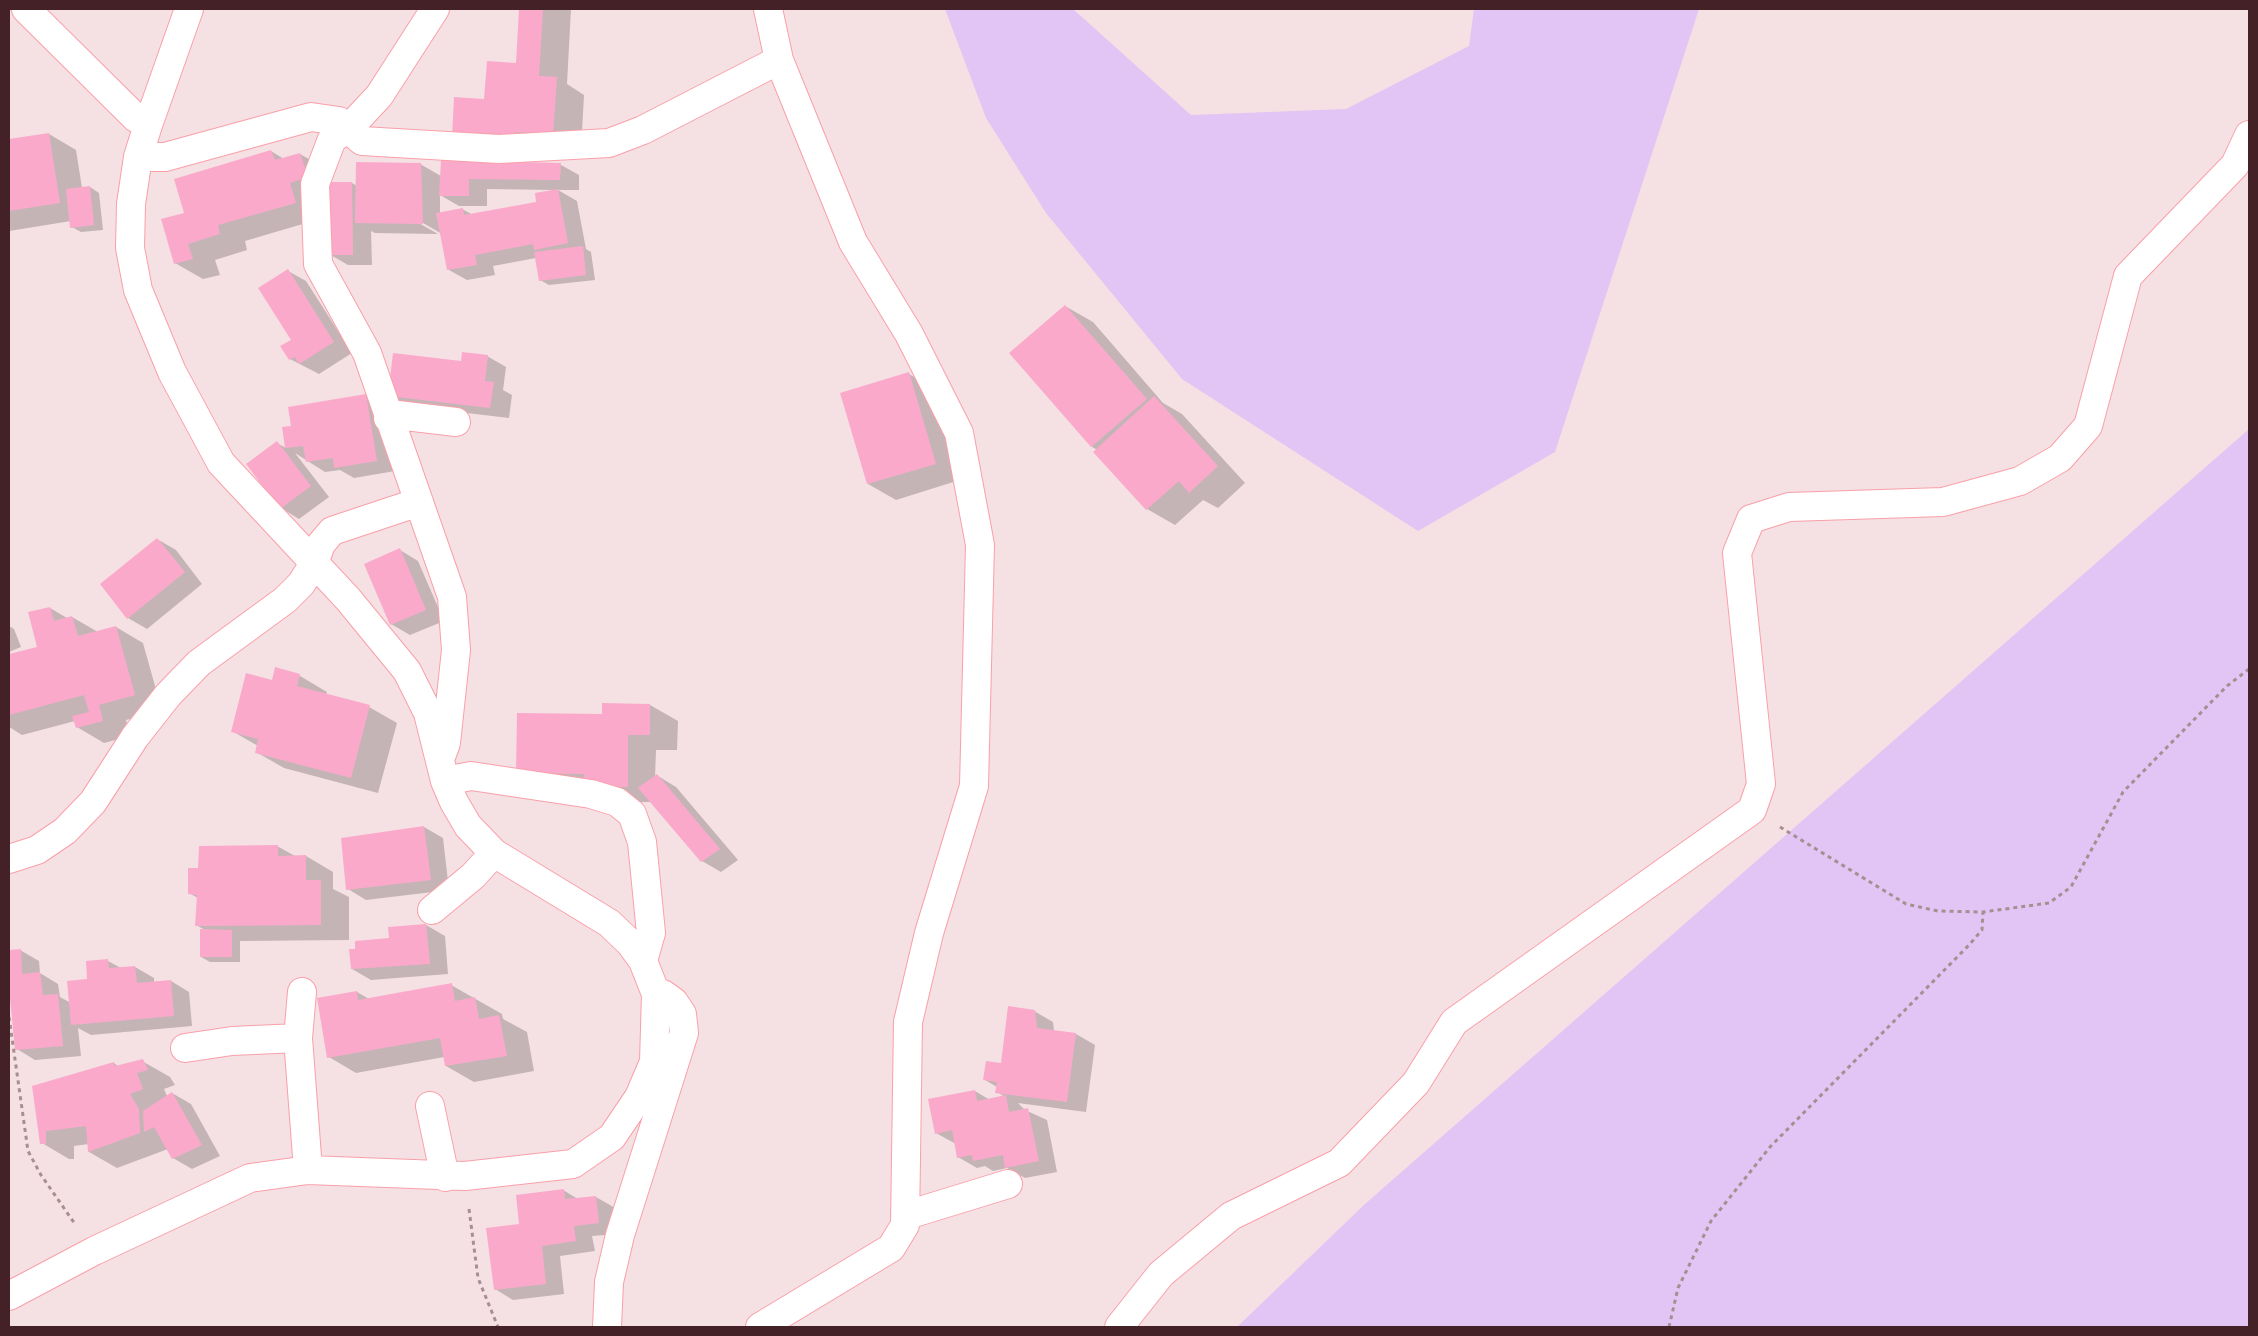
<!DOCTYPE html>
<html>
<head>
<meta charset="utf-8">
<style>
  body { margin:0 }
  #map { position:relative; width:2258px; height:1336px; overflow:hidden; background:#f5e1e3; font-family:Karla,sans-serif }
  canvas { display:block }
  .frame { position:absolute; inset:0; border:10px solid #442126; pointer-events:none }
</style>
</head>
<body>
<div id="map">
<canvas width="2258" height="1336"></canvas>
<div class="frame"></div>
</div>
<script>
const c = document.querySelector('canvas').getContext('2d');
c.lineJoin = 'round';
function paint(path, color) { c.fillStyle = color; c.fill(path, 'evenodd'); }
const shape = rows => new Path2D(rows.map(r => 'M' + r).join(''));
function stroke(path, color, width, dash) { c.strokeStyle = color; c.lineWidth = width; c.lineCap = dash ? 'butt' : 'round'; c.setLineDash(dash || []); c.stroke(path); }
paint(shape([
  [945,9,1073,9,1191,115,1346,109,1469,46,1474,9,1699,9,1555,452,1418,531,1182,379,1046,213,986,118],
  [2249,429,2249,1327,1237,1327,1365,1204]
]), '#e2c5f4');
paint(shape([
  [520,9,571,9,567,84,584,95,581,150,481,153,517,64],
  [49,134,76,150,82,188,90,187,99,193,103,230,81,232,72,227,71,221,9,231,9,141],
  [271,151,284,159,300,154,328,170,332,183,352,183,357,186,420,164,441,176,561,165,579,175,579,190,558,190,577,201,586,249,591,252,595,280,549,285,540,280,536,258,493,266,495,275,467,280,449,270,442,234,418,220,417,222,438,234,375,233,371,231,372,265,348,265,329,254,323,218,245,241,247,250,215,260,220,275,203,279,175,263,186,214],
  [487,189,553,190,553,191,538,203,473,215,462,209,440,213,440,195,459,206,487,206],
  [288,271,306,281,352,353,319,374,290,359,293,340],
  [1065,306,1093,322,1163,403,1182,414,1245,483,1218,508,1203,500,1175,525,1147,509,1094,452,1097,450,1091,446],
  [487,356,506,367,503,390,512,395,509,418,408,406,390,395,462,362],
  [909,374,936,390,963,479,896,500,868,484],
  [366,395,384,406,395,471,354,478,340,470,325,472,295,453,329,497,299,519,281,508,277,443,286,448,283,429,293,427],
  [157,539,176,550,202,584,147,629,128,618],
  [400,550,418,561,444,621,410,635,391,624],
  [50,608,67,618,72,617,98,632,116,627,143,643,162,711,126,720,130,736,104,743,77,727,75,721,22,735,9,727,9,656,39,647],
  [9,626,14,629,21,647,9,652],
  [276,669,300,676,327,692,326,695,369,707,397,723,378,793,284,768,256,752,258,746,232,731,273,682],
  [650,705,678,721,677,750,656,750,655,778,658,776,676,787,738,860,721,872,702,861,652,802,612,802,517,772,603,716],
  [424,827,443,838,449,890,366,900,348,889,342,839],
  [277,846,295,856,306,856,333,872,333,889,349,897,349,940,240,941,240,962,210,962,201,957,205,930,196,925,198,898,189,893,199,869],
  [426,925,445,936,448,974,371,980,352,969,391,940,390,928],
  [20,950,39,961,40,973,58,984,60,997,71,1003,108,961,121,968,135,967,154,978,154,982,171,981,189,992,192,1026,91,1035,78,1028,81,1056,35,1060,17,1049,9,976,9,952],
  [451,985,502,1014,503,1019,527,1032,534,1071,474,1082,446,1066,444,1057,356,1073,329,1057,357,992,369,999],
  [1034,1011,1053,1022,1054,1031,1076,1034,1095,1045,1086,1112,1018,1103,1025,1110,1047,1120,1057,1172,1025,1178,1007,1168,993,1171,985,1166,977,1168,958,1157,956,1144,936,1133,975,1091,990,1100,1005,1097,997,1092,997,1087,985,1080,1002,1065],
  [142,1061,170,1077,175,1085,164,1089,167,1096,172,1093,191,1104,220,1156,192,1169,173,1158,168,1149,117,1168,89,1152,89,1144,74,1146,74,1159,69,1159,42,1143,34,1087,114,1063,119,1067],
  [563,1190,578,1199,596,1197,615,1208,618,1234,592,1236,595,1251,560,1256,564,1294,513,1300,495,1289,520,1225]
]), '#0003');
paint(shape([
  [519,9,543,9,539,76,557,77,553,135,516,132,515,142,452,137,454,97,484,99,487,61,516,63],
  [49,133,60,203,9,211,9,139],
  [271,150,275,160,300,153,308,177,290,183,296,203,218,225,220,234,188,244,193,259,174,264,161,219,184,213,174,179],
  [441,160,561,163,560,180,469,179,469,196,439,196],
  [356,162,421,163,423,224,355,223],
  [327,182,352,182,353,255,327,255],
  [90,186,94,225,70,228,66,189],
  [558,189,568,243,534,250,533,244,475,255,477,265,447,270,436,213,463,208,464,215,536,202,535,193],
  [583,246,586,275,539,281,534,252],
  [288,269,334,342,299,364,295,357,289,360,280,346,291,340,258,288],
  [1065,305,1147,399,1091,447,1009,353],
  [462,352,488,355,485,381,494,382,490,408,388,396,393,353,461,361],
  [909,372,936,464,867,484,840,393],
  [366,394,377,461,334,468,333,458,306,462,303,446,285,448,282,427,291,426,288,407],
  [1154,396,1218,466,1189,493,1179,481,1146,510,1093,452],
  [277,441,311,486,280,509,246,464],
  [157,538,185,572,127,619,100,584],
  [400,548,426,610,390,625,364,564],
  [50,607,54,621,72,616,78,636,116,626,135,695,99,705,103,721,76,728,72,716,89,712,84,695,9,715,9,654,37,647,28,612],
  [275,667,300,674,297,686,370,705,351,778,255,753,258,739,231,732,246,673,272,680],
  [602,703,650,704,650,735,628,735,628,787,583,786,584,774,516,773,517,713,602,714],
  [657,774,720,849,701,862,638,788],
  [424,826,431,880,346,890,341,838],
  [278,845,278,856,306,855,306,880,321,880,321,925,195,926,197,895,188,894,188,868,198,868,199,846],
  [426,924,430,964,351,969,349,949,355,949,355,941,389,938,388,927],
  [200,929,232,930,232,957,200,957],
  [21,949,22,974,40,972,43,995,58,994,63,1046,15,1050,9,988,9,950],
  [108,959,109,968,135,966,137,983,171,980,174,1016,71,1025,67,981,87,979,86,961],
  [452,983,455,1001,475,997,479,1019,499,1015,507,1056,445,1066,440,1038,327,1058,317,998,357,991,358,1000],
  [1008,1006,1035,1010,1037,1028,1076,1033,1067,1102,995,1093,997,1082,983,1080,986,1061,1001,1063],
  [143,1059,148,1070,137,1073,143,1089,130,1094,139,1109,140,1133,88,1152,86,1126,46,1131,46,1144,40,1144,32,1086,114,1062,115,1066],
  [975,1090,977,1101,1006,1095,1009,1112,1028,1108,1039,1161,1005,1168,1003,1155,973,1161,972,1155,957,1158,952,1130,935,1134,928,1099],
  [172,1092,202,1145,172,1159,154,1127,144,1132,143,1111],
  [564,1189,565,1199,596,1196,599,1223,574,1226,576,1241,542,1246,546,1284,494,1290,486,1228,519,1224,516,1195]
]), '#faa9cb');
const street = shape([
  [26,9,136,118,148,125],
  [435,9,379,96,348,129,332,139,315,184,318,264,367,353,452,597,456,650,446,743,442,754],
  [138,157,165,157,311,117,339,121,362,141,499,149,609,143,643,130,779,60],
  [388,418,397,415,456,422],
  [445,781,471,776,591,794,617,802,632,814,642,842,651,933,643,961],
  [9,859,37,850,65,831,93,802,135,737,168,695,199,663,285,600,301,584,314,564,321,544,332,531,419,502],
  [432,910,473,876,494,853],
  [302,992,298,1038,308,1170],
  [185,1048,232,1041,298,1038],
  [430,1106,445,1177],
  [907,1215,1008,1184],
  [9,1296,94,1251,250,1178,308,1170,465,1176,573,1164,612,1137,639,1097,654,1062,656,994,643,961,630,943,609,923,494,853,468,826,454,802,445,781,428,713,407,671,348,599,221,463,172,372,138,290,130,248,131,204,138,157,148,125,189,9],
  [607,1327,609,1282,620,1235,684,1033,682,1014,674,1002,663,994,656,994],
  [760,1327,891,1248,905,1225,908,1022,929,933,974,786,980,545,959,433,909,334,853,242,779,60,768,9],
  [1119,1327,1161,1274,1231,1216,1339,1163,1416,1083,1454,1022,1752,810,1761,784,1737,553,1751,519,1789,507,1943,502,2020,481,2060,458,2088,426,2128,276,2235,165,2249,135]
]);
stroke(street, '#fa9fa9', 30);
stroke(shape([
  [1780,827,1906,904,1938,911,1983,912,2049,903,2071,887,2123,792,2227,686,2249,669],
  [9,1017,28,1151,41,1175,75,1224],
  [469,1209,478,1278,498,1327],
  [1669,1327,1678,1288,1711,1221,1770,1147,1969,945,1982,930,1983,912]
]), '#a88e91', 3, [4, 4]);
stroke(street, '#fff', 28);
</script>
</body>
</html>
